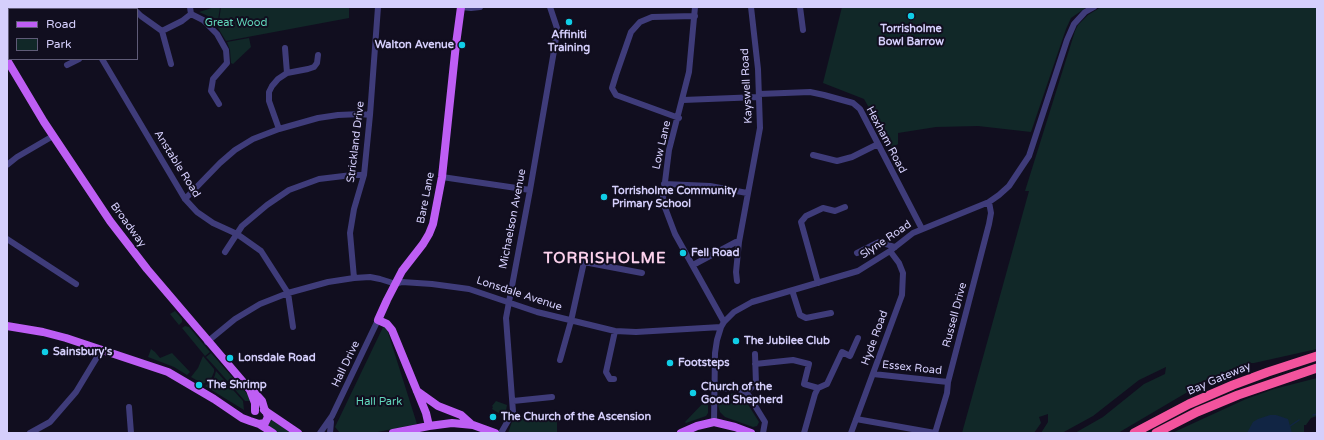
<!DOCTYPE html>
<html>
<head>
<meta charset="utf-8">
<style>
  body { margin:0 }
  #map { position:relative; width:1324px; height:440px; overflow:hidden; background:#110e1f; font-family:"Varela Round",sans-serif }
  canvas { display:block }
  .frame { position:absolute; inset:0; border:8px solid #d5cffc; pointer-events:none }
  .legend { position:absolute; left:8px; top:8px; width:130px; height:52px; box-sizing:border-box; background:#110e1f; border:1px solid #5f5b77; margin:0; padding:5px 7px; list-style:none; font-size:12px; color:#d5cffc }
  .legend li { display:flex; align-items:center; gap:8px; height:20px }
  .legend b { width:20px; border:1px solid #5f5b77 }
</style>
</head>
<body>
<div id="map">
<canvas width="1324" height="440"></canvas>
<div class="frame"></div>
<ul class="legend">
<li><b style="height:5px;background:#be5ef4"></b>Road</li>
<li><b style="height:11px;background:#112828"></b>Park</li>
</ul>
</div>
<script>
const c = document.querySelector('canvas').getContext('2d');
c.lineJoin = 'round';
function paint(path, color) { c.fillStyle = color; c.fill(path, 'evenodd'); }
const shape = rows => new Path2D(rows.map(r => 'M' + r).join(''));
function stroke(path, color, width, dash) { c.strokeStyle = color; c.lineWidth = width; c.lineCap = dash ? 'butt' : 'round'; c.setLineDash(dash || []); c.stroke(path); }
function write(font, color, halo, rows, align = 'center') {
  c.font = font + ' "Varela Round",sans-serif'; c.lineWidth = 4; c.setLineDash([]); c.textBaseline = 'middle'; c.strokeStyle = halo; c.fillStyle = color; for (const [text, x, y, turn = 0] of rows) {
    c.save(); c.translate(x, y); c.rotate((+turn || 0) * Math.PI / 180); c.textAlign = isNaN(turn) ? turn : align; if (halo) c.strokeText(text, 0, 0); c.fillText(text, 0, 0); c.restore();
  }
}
paint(shape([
  [215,7,220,7,217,27,208,16,199,12],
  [221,7,349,7,349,18,226,41,218,28],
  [842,7,1087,7,1071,18,1066,29,1031,132,978,126,936,127,898,133,898,144,892,148,864,99,823,83],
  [1101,7,1317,7,1316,132,1317,142,1317,349,1254,363,1249,363,1193,385,1191,390,1118,433,1075,433,1103,417,1144,384,1165,374,1166,367,1139,380,1093,416,1062,433,1041,433,1048,422,1048,414,1039,417,1041,423,1034,433,962,433,1029,191,1025,191,1075,31,1078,25,1088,15],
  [249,38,251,47,233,64,231,63,230,50,227,42],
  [175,311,182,319,182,322,179,325,170,314],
  [385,323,417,424,373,433,340,433,335,427],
  [185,326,189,327,210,352,205,356,182,328],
  [151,349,155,352,160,358,172,353,190,372,187,375,174,367,148,357],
  [211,353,248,395,251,401,245,401,216,368,206,357],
  [203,356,214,369,214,372,211,379,203,384,191,377,198,368],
  [216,371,243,401,244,410,205,386,213,380,215,375],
  [1317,378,1317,416,1311,418,1306,425,1304,425,1304,433,1172,433,1246,399,1274,389],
  [734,393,741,396,744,398,759,422,757,426,753,427,725,417,720,412,718,405,720,400,724,396],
  [706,400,708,401,708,413,706,416,686,423,685,422],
  [496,401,507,405,505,417,492,409,493,407,492,406],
  [557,416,557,432,552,433,508,433,513,419],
  [272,419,284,428,291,433,279,433,268,426]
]), '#112828');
paint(shape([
  [1270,415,1276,415,1288,419,1292,433,1247,433,1253,422,1258,419]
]), '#112544');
stroke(shape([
  [1313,415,1317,414],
  [1290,426,1299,420]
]), '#112544', 1.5);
stroke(shape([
  [84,7,85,9],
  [461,7,471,8,480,7],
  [695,7,689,72,669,150,663,198,664,205,675,234,724,322],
  [800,7,803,30],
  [68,9,71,7],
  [137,12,141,16,162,31,171,64],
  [191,14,203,20,217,34,226,50,227,63,213,79,211,91,219,104],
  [162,31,182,21,191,14,190,7],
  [285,48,287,73],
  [102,59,185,199,197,212,213,223,237,234,261,251,288,293,293,327],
  [67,65,79,59],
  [759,94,810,92,824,95,853,103,860,109,922,229],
  [683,100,759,97],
  [679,118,616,95,612,88,616,75,631,32,640,22,652,17,695,16],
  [279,129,269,101,269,92,272,86,278,79,287,73,308,69,314,67,317,63,318,55],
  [813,155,837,161,852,157,878,144],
  [7,165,17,157,53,136],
  [442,177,530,190],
  [664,184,710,186,747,193],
  [185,199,220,163,235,150,253,139,279,129,318,118,338,115,361,114,370,115],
  [7,239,76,284],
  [225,252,242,226,267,205,289,190,319,179,352,175,364,175],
  [857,253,879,242,895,247],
  [693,265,736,242,739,242],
  [354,278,350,233,354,209,364,175,370,115,378,7],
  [737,281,736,272,739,242,760,128,758,69,751,7],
  [818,283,801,222,806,216,823,208,835,211,845,207],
  [792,290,800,315,806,318,831,313],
  [207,342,235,319,260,304,288,293,328,282,354,278,370,277,380,279,396,284,402,282,432,284,469,289,537,312,615,331,636,332,721,327],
  [560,360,571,321,584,262,642,273],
  [755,364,793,360,809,364,804,384,818,388],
  [873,374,948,382],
  [614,379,610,379,606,372,615,331],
  [714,389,736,388,746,392,749,396,765,422,763,433],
  [746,392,756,384,755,354],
  [513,401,552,397],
  [129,407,131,433],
  [856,419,935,433],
  [714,422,715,353,717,340,721,327,724,322,734,312,752,302,858,271,890,251,913,233,989,202,999,195,1009,186,1029,156,1067,40,1074,24,1085,12,1094,7],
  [30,433,50,422,76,392,102,349],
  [320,433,332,416,378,320],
  [330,433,331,422],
  [501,433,513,412,506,318,530,190,555,45,557,28,550,7],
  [804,433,815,394,818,388,827,384,842,352,850,356,858,338],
  [851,433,902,295,903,273,899,263,890,251],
  [935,433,947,393,948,382,989,224,991,213,989,202]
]), '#3f3c7a', 6);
stroke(shape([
  [7,60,44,122,110,221,147,269,250,390,255,403,255,411],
  [7,326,43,332,66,338,168,372,214,399,242,418,250,421,259,424,265,423,268,417,266,411],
  [253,391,262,401,265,411],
  [417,391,438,406,461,415,471,424],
  [264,410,298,433],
  [259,424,273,433],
  [429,426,426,413,392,330,387,324,378,320,387,300,402,271,423,244,429,234,433,224,442,177,456,44,461,7],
  [393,433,429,426,452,423,473,425,495,433],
  [681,433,697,426,714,422,735,427,751,433]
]), '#be5ef4', 8);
stroke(shape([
  [1134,433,1189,404,1233,385,1268,372,1317,356],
  [1156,433,1197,412,1238,395,1317,368]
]), '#f3539d', 9);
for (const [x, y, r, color] of [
  [911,16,4,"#10cee7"],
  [569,22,4,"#10cee7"],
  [462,45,4,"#10cee7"],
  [604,197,4,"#10cee7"],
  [683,253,4,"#10cee7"],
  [736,341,4,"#10cee7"],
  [45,352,4,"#10cee7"],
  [230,358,4,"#10cee7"],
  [670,363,4,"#10cee7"],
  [199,385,4,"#10cee7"],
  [693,393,4,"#10cee7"],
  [493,417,4,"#10cee7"]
]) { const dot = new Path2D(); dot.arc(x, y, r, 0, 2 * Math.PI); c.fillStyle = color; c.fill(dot); stroke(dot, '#110e1f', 1.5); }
write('11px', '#61d6ba', '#110e1f', [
  ["Great Wood",236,23],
  ["Hall Park",379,402]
]);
write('bold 11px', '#d5cffc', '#110e1f', [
  ["Torrisholme",911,29,"center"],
  ["Bowl Barrow",911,42,"center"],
  ["Affiniti",569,35,"center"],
  ["Training",569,48,"center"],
  ["Walton Avenue",454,45,"right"],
  ["Torrisholme Community",612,191],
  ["Primary School",612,204],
  ["Fell Road",691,253],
  ["The Jubilee Club",744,341],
  ["Sainsbury's",53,352],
  ["Lonsdale Road",238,358],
  ["Footsteps",678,363],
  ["The Shrimp",207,385],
  ["Church of the",701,387],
  ["Good Shepherd",701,400],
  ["The Church of the Ascension",501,417]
], 'left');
write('11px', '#d5cffc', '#110e1f', [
  ["Kayswell Road",747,86,-93],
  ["Hexham Road",886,140,62],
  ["Strickland Drive",356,142,-83],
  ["Low Lane",662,145,-77],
  ["Anstable Road",177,164,58],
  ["Bare Lane",426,198,-79],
  ["Michaelson Avenue",513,219,-79],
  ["Broadway",128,225,54],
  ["Slyne Road",886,240,-34],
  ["Lonsdale Avenue",519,294,18],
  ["Russell Drive",955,315,-75],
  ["Hyde Road",875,338,-70],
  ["Hall Drive",346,364,-64],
  ["Essex Road",912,368,6],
  ["Bay Gateway",1219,379,-23]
]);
c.letterSpacing = '1px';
write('bold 15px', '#fcd1ec', '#110e1f', [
  ["TORRISHOLME",605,259]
]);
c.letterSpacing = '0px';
</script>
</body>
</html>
